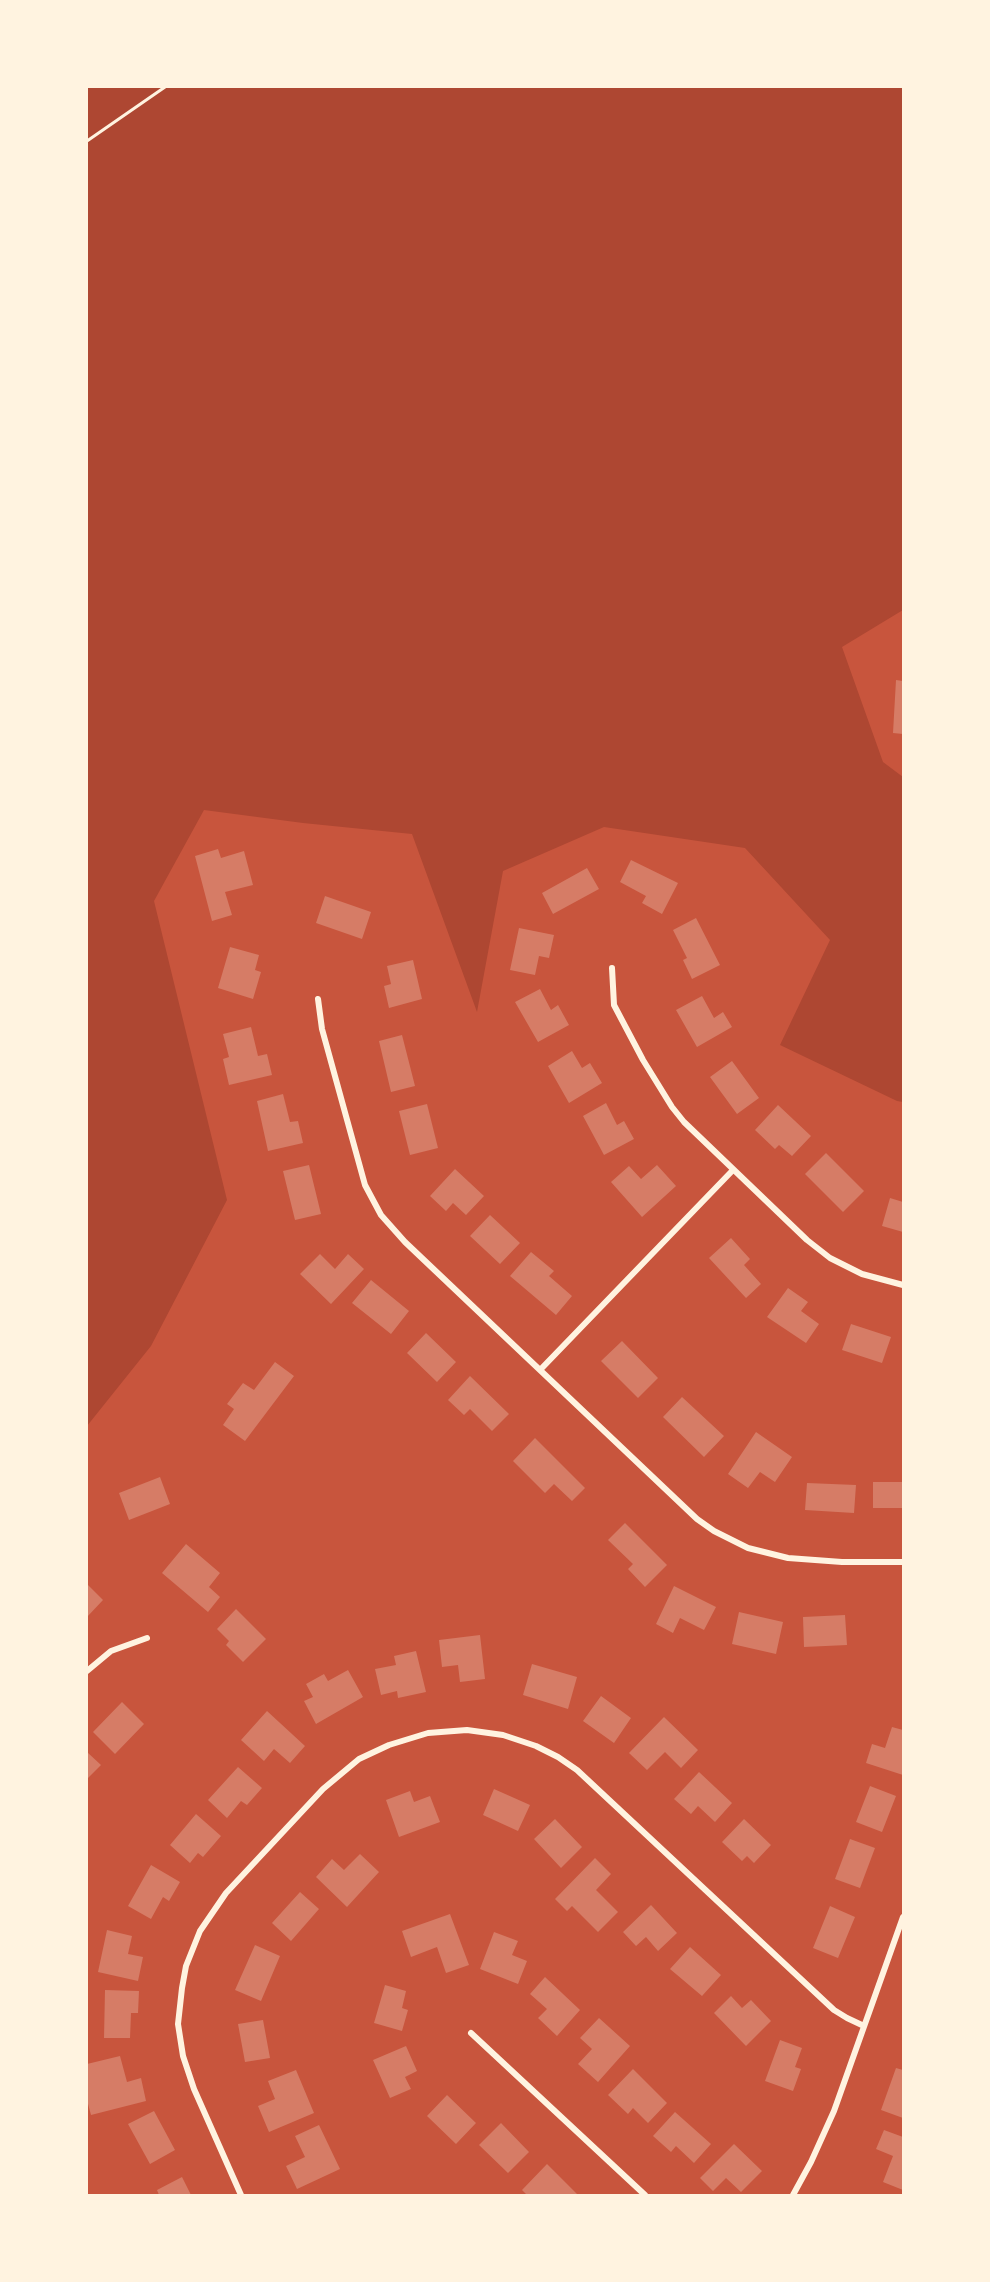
<!DOCTYPE html>
<html>
<head>
<meta charset="utf-8">
<style>
  body { margin:0 }
  #map { position:relative; width:990px; height:2282px; overflow:hidden; background:#c8553d; font-family:"PT Serif",serif }
  canvas { display:block }
  .frame { position:absolute; inset:0; border:88px solid #fff3e0; pointer-events:none }
</style>
</head>
<body>
<div id="map">
<canvas width="990" height="2282"></canvas>
<div class="frame"></div>
</div>
<script>
const c = document.querySelector('canvas').getContext('2d');
c.lineJoin = 'round';
function paint(path, color) { c.fillStyle = color; c.fill(path, 'evenodd'); }
const shape = rows => new Path2D(rows.map(r => 'M' + r).join(''));
function stroke(path, color, width, dash) { c.strokeStyle = color; c.lineWidth = width; c.lineCap = dash ? 'butt' : 'round'; c.setLineDash(dash || []); c.stroke(path); }
paint(shape([
  [87,87,903,87,903,610,842,647,883,762,903,777,903,1102,897,1101,780,1045,830,940,745,848,604,827,503,871,477,1012,412,834,303,823,204,810,154,901,227,1200,151,1346,87,1426]
]), '#ae4732');
paint(shape([
  [896,680,903,681,903,734,893,733],
  [218,849,221,858,244,851,253,885,225,892,232,915,212,921,195,856],
  [631,860,678,883,662,914,642,903,646,896,620,882],
  [587,868,599,889,553,914,542,893],
  [325,896,371,912,362,939,316,923],
  [696,918,720,965,692,979,683,960,687,958,673,930],
  [519,928,554,935,549,958,539,956,535,975,510,970],
  [230,947,259,955,255,970,261,972,253,999,218,988],
  [413,960,422,999,389,1008,384,986,391,984,387,966],
  [540,989,551,1010,558,1005,569,1025,538,1042,515,1002],
  [702,996,714,1018,723,1012,732,1027,697,1047,676,1010],
  [251,1027,258,1056,267,1054,272,1075,229,1085,223,1059,229,1057,223,1034],
  [402,1035,415,1086,391,1092,379,1041],
  [572,1051,582,1068,590,1063,602,1083,569,1103,548,1066],
  [732,1061,759,1098,737,1114,710,1077],
  [283,1094,290,1122,298,1121,303,1143,268,1151,257,1101],
  [606,1103,617,1125,624,1121,634,1139,604,1155,583,1116],
  [427,1104,438,1148,410,1155,399,1111],
  [778,1105,811,1136,792,1156,779,1145,775,1149,755,1130],
  [826,1153,864,1191,843,1212,805,1174],
  [309,1165,321,1214,295,1220,283,1171],
  [657,1165,676,1186,642,1217,611,1182,629,1166,641,1179],
  [455,1169,484,1196,466,1215,453,1203,446,1211,430,1196],
  [890,1198,903,1202,903,1232,882,1226],
  [490,1215,520,1243,500,1264,470,1236],
  [731,1238,750,1259,744,1265,761,1284,746,1298,709,1258],
  [531,1252,554,1271,549,1276,572,1296,556,1315,510,1276],
  [320,1254,335,1269,348,1254,364,1269,331,1304,300,1274],
  [371,1280,409,1311,391,1334,352,1303],
  [788,1288,808,1302,801,1311,819,1324,806,1343,767,1317],
  [851,1324,891,1337,882,1363,842,1350],
  [426,1333,456,1362,437,1382,407,1353],
  [622,1341,658,1378,638,1398,601,1361],
  [275,1362,294,1376,245,1441,223,1425,234,1409,227,1404,243,1383,254,1390],
  [470,1376,509,1414,492,1431,470,1409,464,1415,448,1400],
  [682,1397,724,1436,704,1457,663,1417],
  [756,1432,792,1457,775,1482,760,1472,748,1488,728,1474],
  [535,1438,585,1488,572,1501,554,1484,545,1493,513,1461],
  [160,1477,170,1504,129,1520,119,1493],
  [873,1482,903,1482,903,1508,873,1508],
  [807,1483,856,1485,854,1513,805,1510],
  [625,1523,667,1565,645,1587,628,1569,633,1564,608,1540],
  [186,1544,220,1573,209,1587,220,1597,208,1612,162,1573],
  [87,1584,103,1600,87,1617],
  [674,1586,716,1607,704,1630,680,1618,673,1633,656,1624],
  [236,1609,266,1639,243,1662,226,1645,229,1641,217,1629],
  [739,1612,783,1622,776,1654,732,1644],
  [845,1615,847,1645,804,1647,803,1617],
  [480,1635,485,1679,460,1682,458,1665,442,1667,439,1640],
  [416,1651,426,1692,398,1698,397,1691,381,1695,375,1669,396,1665,394,1656],
  [532,1664,577,1677,568,1709,523,1695],
  [348,1670,363,1697,316,1724,304,1701,313,1697,306,1684,324,1674,328,1681],
  [601,1696,631,1718,614,1743,583,1721],
  [122,1702,144,1724,115,1754,93,1732],
  [267,1711,305,1746,290,1763,274,1749,264,1761,241,1740],
  [664,1717,698,1750,681,1768,665,1752,647,1770,629,1753],
  [892,1727,903,1730,903,1775,866,1763,872,1744,885,1748],
  [87,1752,101,1765,87,1779],
  [238,1767,262,1788,247,1805,241,1801,227,1818,208,1800],
  [699,1772,732,1803,715,1822,698,1806,691,1814,674,1799],
  [870,1786,896,1796,882,1832,856,1822],
  [494,1789,530,1805,518,1831,483,1815],
  [410,1791,414,1802,430,1796,440,1822,399,1837,386,1800],
  [196,1814,221,1836,203,1857,198,1853,190,1863,170,1845],
  [555,1819,582,1847,561,1868,534,1839],
  [744,1819,771,1845,754,1863,747,1856,742,1861,722,1842],
  [850,1839,875,1848,860,1888,835,1879],
  [360,1854,379,1872,347,1907,316,1877,332,1859,344,1870],
  [595,1858,611,1874,596,1890,618,1912,598,1932,572,1906,567,1911,555,1899],
  [151,1865,180,1882,169,1901,163,1897,151,1919,128,1906],
  [300,1892,319,1909,291,1941,272,1923],
  [651,1905,677,1933,658,1951,646,1937,636,1946,623,1932],
  [830,1906,855,1917,838,1958,813,1948],
  [450,1914,469,1965,446,1973,437,1947,411,1957,402,1931],
  [107,1930,132,1936,128,1954,143,1957,138,1981,98,1972],
  [494,1932,518,1941,512,1955,527,1961,518,1984,480,1969],
  [255,1945,280,1956,261,2001,235,1990],
  [690,1947,721,1975,702,1996,670,1969],
  [545,1977,580,2010,557,2036,538,2018,547,2009,530,1994],
  [385,1985,406,1991,402,2008,408,2010,402,2031,374,2023],
  [105,1990,139,1991,138,2013,131,2013,130,2038,104,2038],
  [731,1996,742,2008,751,2000,771,2021,746,2046,714,2013],
  [599,2018,630,2046,598,2082,578,2064,592,2049,580,2038],
  [263,2020,270,2058,245,2062,238,2024],
  [780,2040,802,2048,795,2067,801,2069,793,2091,765,2081],
  [406,2046,417,2071,405,2077,411,2089,390,2098,373,2060],
  [120,2056,127,2082,141,2078,146,2101,91,2115,87,2100,87,2064],
  [896,2068,903,2070,903,2118,881,2110],
  [633,2069,667,2103,648,2123,633,2108,628,2114,608,2095],
  [296,2070,314,2113,269,2132,258,2106,275,2099,268,2081],
  [447,2095,476,2123,456,2144,427,2116],
  [154,2111,175,2150,150,2164,128,2124],
  [675,2112,711,2144,694,2163,676,2146,671,2152,653,2136],
  [501,2123,529,2152,508,2173,479,2145],
  [319,2125,340,2169,297,2189,286,2166,305,2157,295,2136],
  [884,2130,903,2137,903,2190,883,2182,893,2156,876,2149],
  [734,2144,762,2171,741,2192,726,2178,713,2191,700,2178],
  [547,2164,578,2195,527,2195,522,2190],
  [182,2177,191,2195,159,2195,157,2190]
]), '#d67c66');
stroke(shape([
  [87,141,165,87]
]), '#fff3e0', 3);
stroke(shape([
  [612,968,614,1005,643,1060,672,1107,684,1122,807,1240,830,1258,862,1274,903,1285],
  [318,999,322,1029,365,1185,381,1215,405,1242,697,1519,714,1531,748,1548,788,1558,842,1562,903,1562],
  [540,1370,733,1170],
  [87,1671,111,1651,147,1638],
  [471,2033,645,2195],
  [241,2195,194,2089,183,2056,178,2024,182,1988,186,1966,200,1931,226,1893,323,1789,359,1759,389,1745,428,1733,467,1730,503,1735,536,1746,558,1757,577,1770,834,2010,847,2018,864,2026],
  [793,2195,811,2162,834,2111,903,1917]
]), '#fff3e0', 6);
</script>
</body>
</html>
